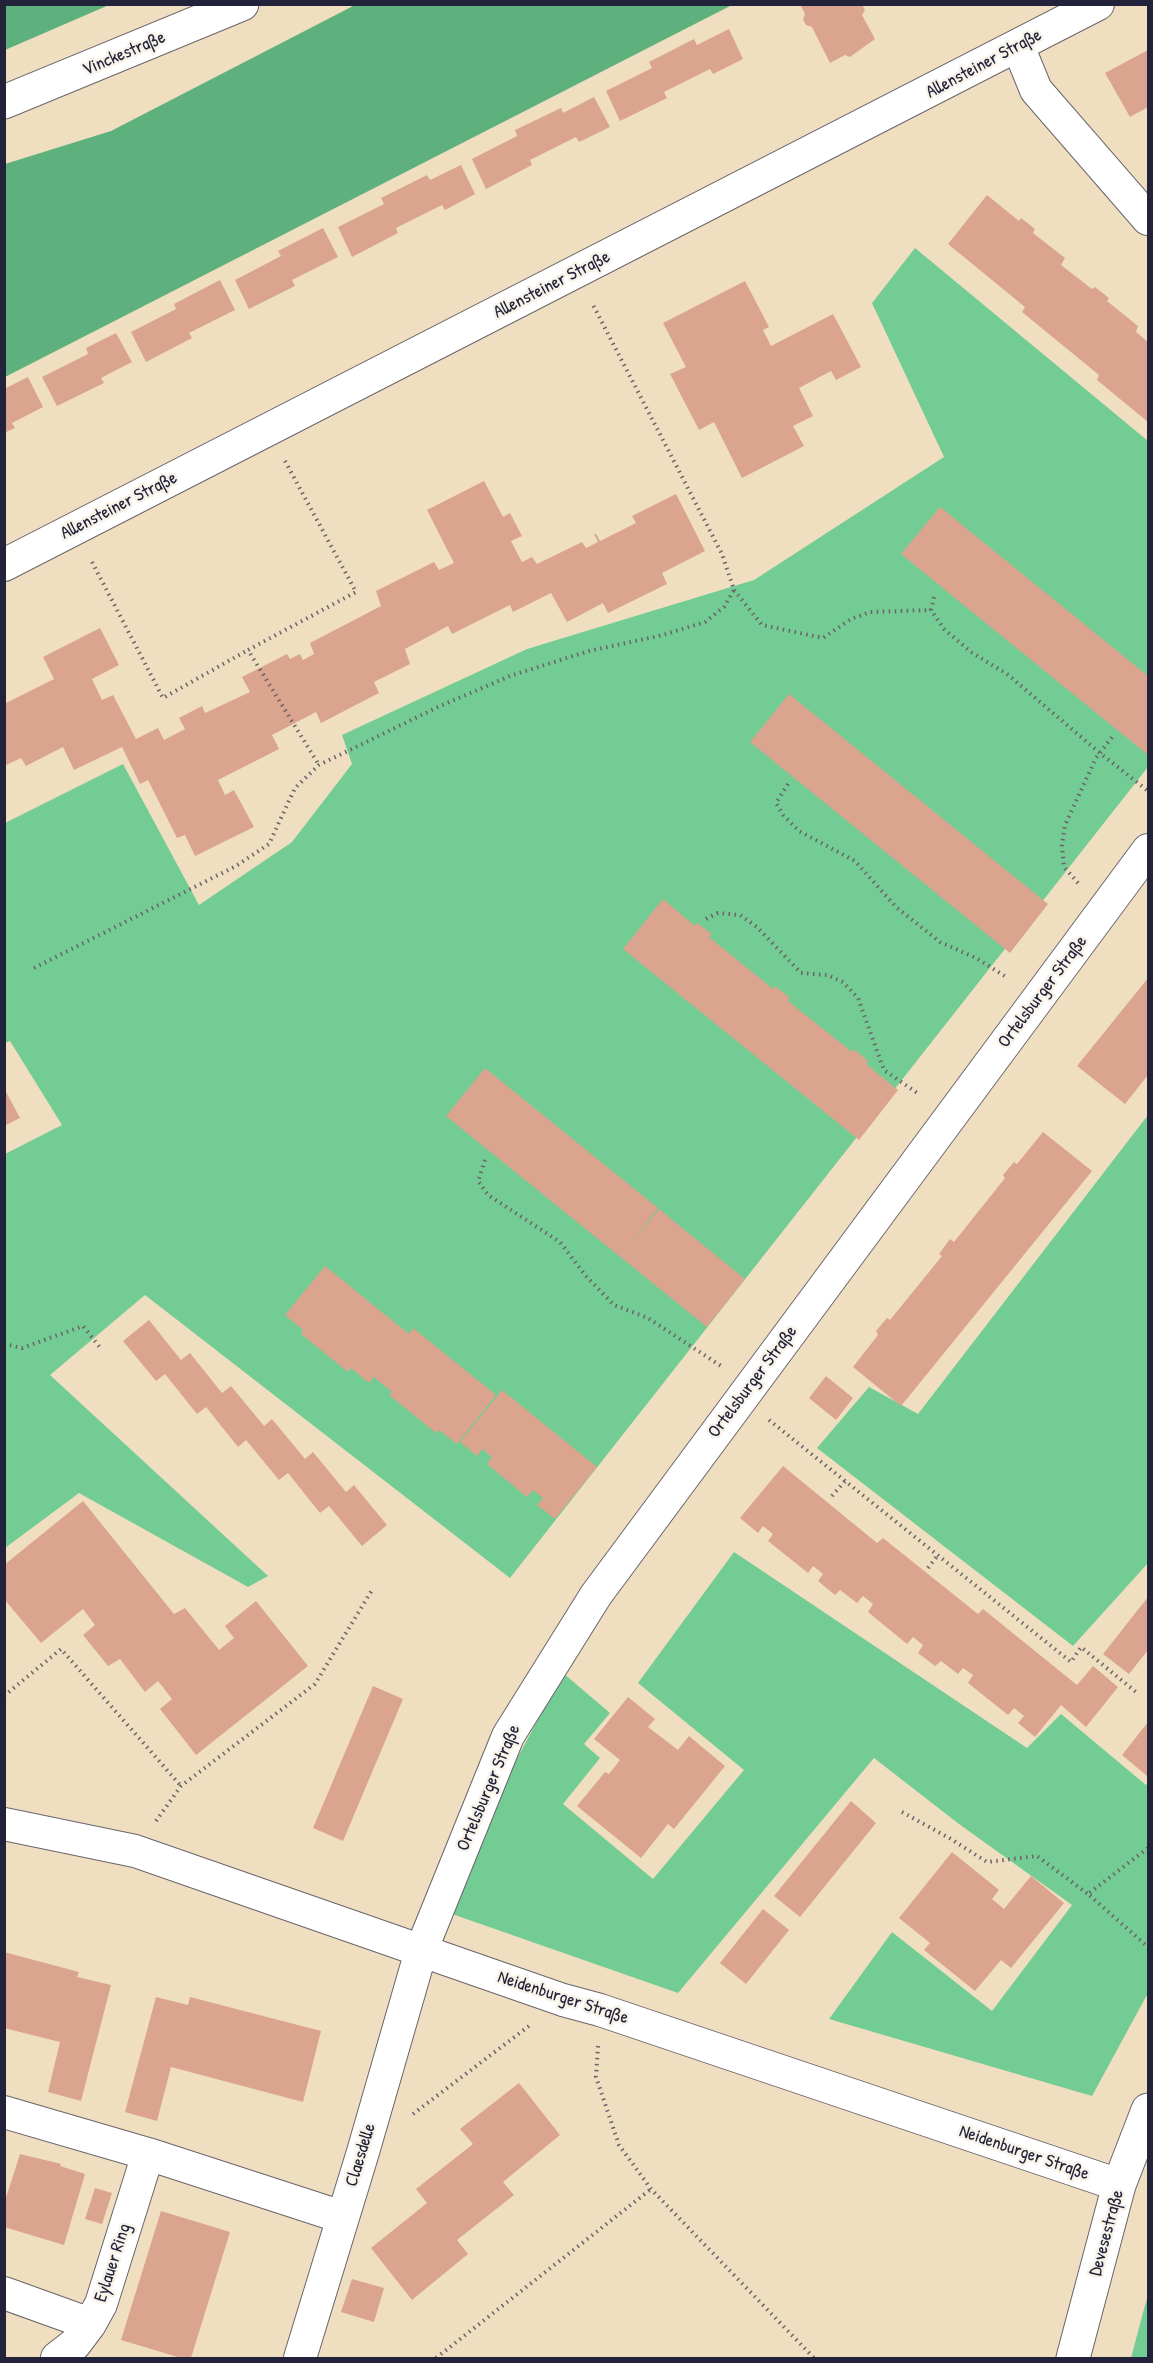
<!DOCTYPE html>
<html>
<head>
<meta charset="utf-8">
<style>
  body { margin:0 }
  #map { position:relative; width:1153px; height:2363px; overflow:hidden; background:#efdfc0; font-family:"Patrick Hand",sans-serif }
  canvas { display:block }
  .frame { position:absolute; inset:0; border:6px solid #22223b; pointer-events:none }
</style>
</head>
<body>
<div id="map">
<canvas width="1153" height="2363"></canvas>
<div class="frame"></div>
</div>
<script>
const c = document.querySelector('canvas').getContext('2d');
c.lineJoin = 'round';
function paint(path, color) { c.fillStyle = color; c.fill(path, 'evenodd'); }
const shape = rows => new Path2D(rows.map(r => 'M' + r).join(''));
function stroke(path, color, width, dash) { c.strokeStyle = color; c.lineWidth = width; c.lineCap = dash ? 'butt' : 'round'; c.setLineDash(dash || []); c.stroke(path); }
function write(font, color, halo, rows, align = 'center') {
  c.font = font + ' "Patrick Hand",sans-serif'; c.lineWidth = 5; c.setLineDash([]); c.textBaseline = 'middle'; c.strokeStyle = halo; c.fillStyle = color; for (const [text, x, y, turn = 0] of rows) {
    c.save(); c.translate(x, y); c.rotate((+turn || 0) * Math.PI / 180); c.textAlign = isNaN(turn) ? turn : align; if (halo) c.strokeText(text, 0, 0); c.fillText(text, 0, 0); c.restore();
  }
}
paint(shape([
  [915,248,1148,441,1148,767,510,1578,145,1295,50,1375,268,1576,248,1587,79,1493,5,1548,5,1154,62,1125,10,1041,5,1043,5,823,123,764,199,905,292,842,352,764,342,735,527,649,754,580,944,457,872,303],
  [1148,1115,1148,1563,1073,1646,817,1448,869,1387,918,1414],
  [734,1552,1027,1748,1061,1714,1146,1785,1148,1783,1148,1993,1092,2096,829,2019,892,1932,992,2011,1072,1905,959,1824,874,1758,678,1993,452,1914,498,1794,563,1673,610,1713,584,1744,600,1758,563,1804,653,1879,744,1770,638,1683],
  [1148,2295,1148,2358,1131,2358,1144,2309]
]), '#73cc93');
paint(shape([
  [5,4,109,4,109,5,5,50],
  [729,5,730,6,5,377,5,164,111,131,355,5]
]), '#5eb07d');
paint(shape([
  [800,4,862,4,865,10,862,15,875,39,850,57,845,55,830,63,812,27,806,25,803,19,805,14],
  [729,29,743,59,713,74,710,69,664,92,667,98,620,121,606,91,652,68,649,62,694,39,697,45],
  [1148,50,1148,107,1130,117,1105,73],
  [594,97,610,127,579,142,576,137,530,160,532,165,486,189,472,159,517,136,515,130,561,108,563,113],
  [461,165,475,194,445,210,442,205,396,228,398,233,352,257,338,227,384,204,381,198,427,175,430,180],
  [987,195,1019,221,1021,218,1035,229,1033,233,1065,258,1061,265,1092,289,1095,287,1109,298,1107,301,1138,326,1136,332,1148,342,1148,422,1097,380,1099,375,1022,312,1025,307,948,244],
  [323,228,338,257,292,280,295,286,249,309,235,280,281,256,278,251],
  [220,280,235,310,189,333,192,338,146,362,131,332,176,309,174,304],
  [745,281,769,327,763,330,771,346,833,314,861,367,836,380,831,371,799,388,813,416,793,426,804,446,742,478,714,422,699,430,670,374,686,367,663,323],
  [116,333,132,362,101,378,104,383,57,406,42,377,88,354,86,348],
  [28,377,43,407,12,423,15,428,4,433,4,389],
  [484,481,503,517,510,513,522,536,511,541,522,562,532,557,537,564,582,542,586,548,598,542,594,534,596,534,600,541,636,523,632,516,676,494,705,551,662,573,667,584,608,613,603,603,567,622,551,593,513,612,510,605,452,634,448,626,405,649,410,664,374,682,379,693,321,723,316,712,272,735,279,749,218,780,225,795,234,790,254,827,195,856,185,835,177,838,148,780,140,784,122,747,74,770,63,747,26,766,21,758,4,766,4,704,54,679,43,657,100,628,119,665,92,679,102,700,113,695,136,739,158,728,164,740,185,729,179,718,202,706,205,713,250,692,242,677,287,654,290,659,300,654,303,660,314,654,310,643,381,606,376,591,434,562,439,570,454,563,427,510],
  [940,507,1148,676,1148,755,901,554],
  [789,694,1048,904,1010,953,750,742],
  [663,899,695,926,697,923,712,934,709,937,773,989,775,986,790,998,788,1001,852,1052,854,1049,868,1061,866,1064,898,1090,859,1140,623,949],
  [1148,978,1148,1075,1125,1104,1077,1066],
  [485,1068,658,1208,630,1244,659,1209,745,1279,707,1327,446,1116],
  [4,1088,20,1118,4,1126],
  [1043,1132,1092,1171,901,1406,853,1367,878,1335,876,1331,887,1318,890,1320,942,1256,939,1254,950,1239,954,1242,1005,1178,1003,1175,1014,1162,1017,1164],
  [325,1266,409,1334,413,1328,496,1395,457,1444,439,1430,436,1433,389,1395,392,1392,374,1377,380,1369,369,1383,351,1368,348,1372,301,1334,303,1330,285,1315],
  [149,1320,181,1360,190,1353,222,1393,231,1386,264,1426,272,1419,305,1459,313,1452,346,1492,354,1485,387,1525,362,1546,329,1506,320,1513,288,1473,279,1480,246,1440,238,1447,206,1407,197,1414,165,1374,156,1381,123,1341],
  [826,1376,853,1398,836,1420,809,1398],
  [502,1390,597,1467,555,1519,537,1505,543,1498,533,1490,527,1497,487,1464,492,1457,482,1449,477,1456,460,1442],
  [783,1466,877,1543,883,1538,978,1614,983,1609,1077,1685,1093,1666,1118,1687,1086,1727,1061,1705,1035,1737,1018,1723,1024,1716,1014,1708,1008,1715,968,1683,973,1675,963,1668,958,1674,941,1661,935,1666,918,1653,923,1645,913,1637,907,1644,868,1612,873,1604,863,1596,857,1603,840,1590,835,1595,818,1581,823,1574,813,1566,808,1573,768,1541,773,1534,763,1526,758,1533,740,1518],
  [83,1501,174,1614,185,1608,219,1650,234,1638,225,1626,256,1601,308,1666,196,1755,160,1709,172,1699,158,1681,145,1692,120,1659,108,1666,83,1635,95,1625,83,1609,41,1643,4,1599,4,1565],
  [1148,1597,1148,1650,1129,1674,1103,1654],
  [373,1686,403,1699,343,1841,313,1828],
  [628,1697,655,1719,648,1727,678,1750,689,1736,725,1766,674,1829,668,1824,641,1858,577,1806,605,1772,609,1774,620,1760,594,1739],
  [1148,1722,1148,1774,1147,1776,1122,1755],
  [851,1801,876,1823,800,1917,774,1896],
  [952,1852,999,1890,992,1899,1004,1909,1031,1876,1064,1903,1011,1968,1001,1960,975,1991,924,1950,930,1943,899,1918],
  [763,1909,789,1930,746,1984,720,1963],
  [4,1952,79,1972,77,1977,111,1985,81,2101,48,2092,60,2042,4,2028],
  [156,1997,188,2005,190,1997,321,2031,303,2102,171,2067,157,2121,125,2112],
  [519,2083,560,2135,503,2182,514,2195,457,2240,468,2254,412,2300,371,2248,427,2203,416,2189,473,2144,460,2129],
  [20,2154,53,2162,61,2164,60,2166,85,2174,64,2245,4,2227,4,2204],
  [95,2188,112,2193,102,2224,85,2219],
  [161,2211,230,2232,191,2358,181,2358,121,2340],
  [352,2279,384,2288,374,2322,341,2312]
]), '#dba48f');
const street = shape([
  [1018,46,1036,90,1148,219],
  [4,565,1098,4],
  [4,1824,135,1851,563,2000,600,2010,1119,2185],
  [4,2112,148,2154,342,2217],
  [4,2293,90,2324],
  [57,2358,75,2344,90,2324,101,2304,148,2154],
  [300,2358,363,2152,421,1951,508,1736,596,1595,1148,850]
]);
const secondary = shape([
  [1073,2358,1119,2185,1148,2110]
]);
const primary = shape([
  [4,102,242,4]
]);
stroke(street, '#6a646a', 34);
stroke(secondary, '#6a646a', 35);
stroke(primary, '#6a646a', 35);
stroke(shape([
  [285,461,356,592,248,650,319,765],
  [92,562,163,698,248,650],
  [734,590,762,625,823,638,851,619,870,612,931,610],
  [934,597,931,610,944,629,971,652,1007,674,1100,753,1148,791],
  [788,784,776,803,783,815,799,831,855,861,896,907,940,942,976,958,1008,978],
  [1078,883,1064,867,1062,845,1065,825,1096,758,1113,736],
  [706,919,718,913,740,915,757,927,801,973,827,975,843,982,858,998,884,1070,920,1095],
  [34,968,236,866,269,844,295,788,319,765,438,707,510,676,589,651,663,635,705,622,724,607,734,590,722,554,592,303],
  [485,1160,478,1181,488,1195,560,1242,585,1275,614,1305,648,1318,721,1366],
  [4,1344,22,1348,83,1326,102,1350],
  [769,1420,1071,1662,1081,1647,1136,1692],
  [832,1496,845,1481],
  [928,1568,938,1555],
  [4,1696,61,1649,181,1786],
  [902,1812,951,1839,987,1862,1037,1856,1088,1894],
  [156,1821,181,1786,315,1684,372,1590],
  [1148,1848,1088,1894,1148,1947],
  [598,2046,596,2077,619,2145,651,2189,814,2358],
  [413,2114,529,2026],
  [436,2358,651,2189]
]), '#6a646a', 4, [1.5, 4.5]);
stroke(street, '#fff', 32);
stroke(secondary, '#fff', 33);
stroke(primary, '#fff', 33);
write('18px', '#22223b', '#f7f3e8', [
  ["Vinckestraße",124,54,-23],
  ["Allensteiner Straße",984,64,-28],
  ["Allensteiner Straße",552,285,-27],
  ["Allensteiner Straße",119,506,-27],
  ["Ortelsburger Straße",1043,992,-53],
  ["Ortelsburger Straße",753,1382,-53],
  ["Ortelsburger Straße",489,1788,-67],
  ["Neidenburger Straße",563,1998,18],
  ["Neidenburger Straße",1024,2153,19],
  ["Claesdelle",361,2155,-73],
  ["Devesestraße",1107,2233,-75],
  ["Eylauer Ring",113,2263,-72]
]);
</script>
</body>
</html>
